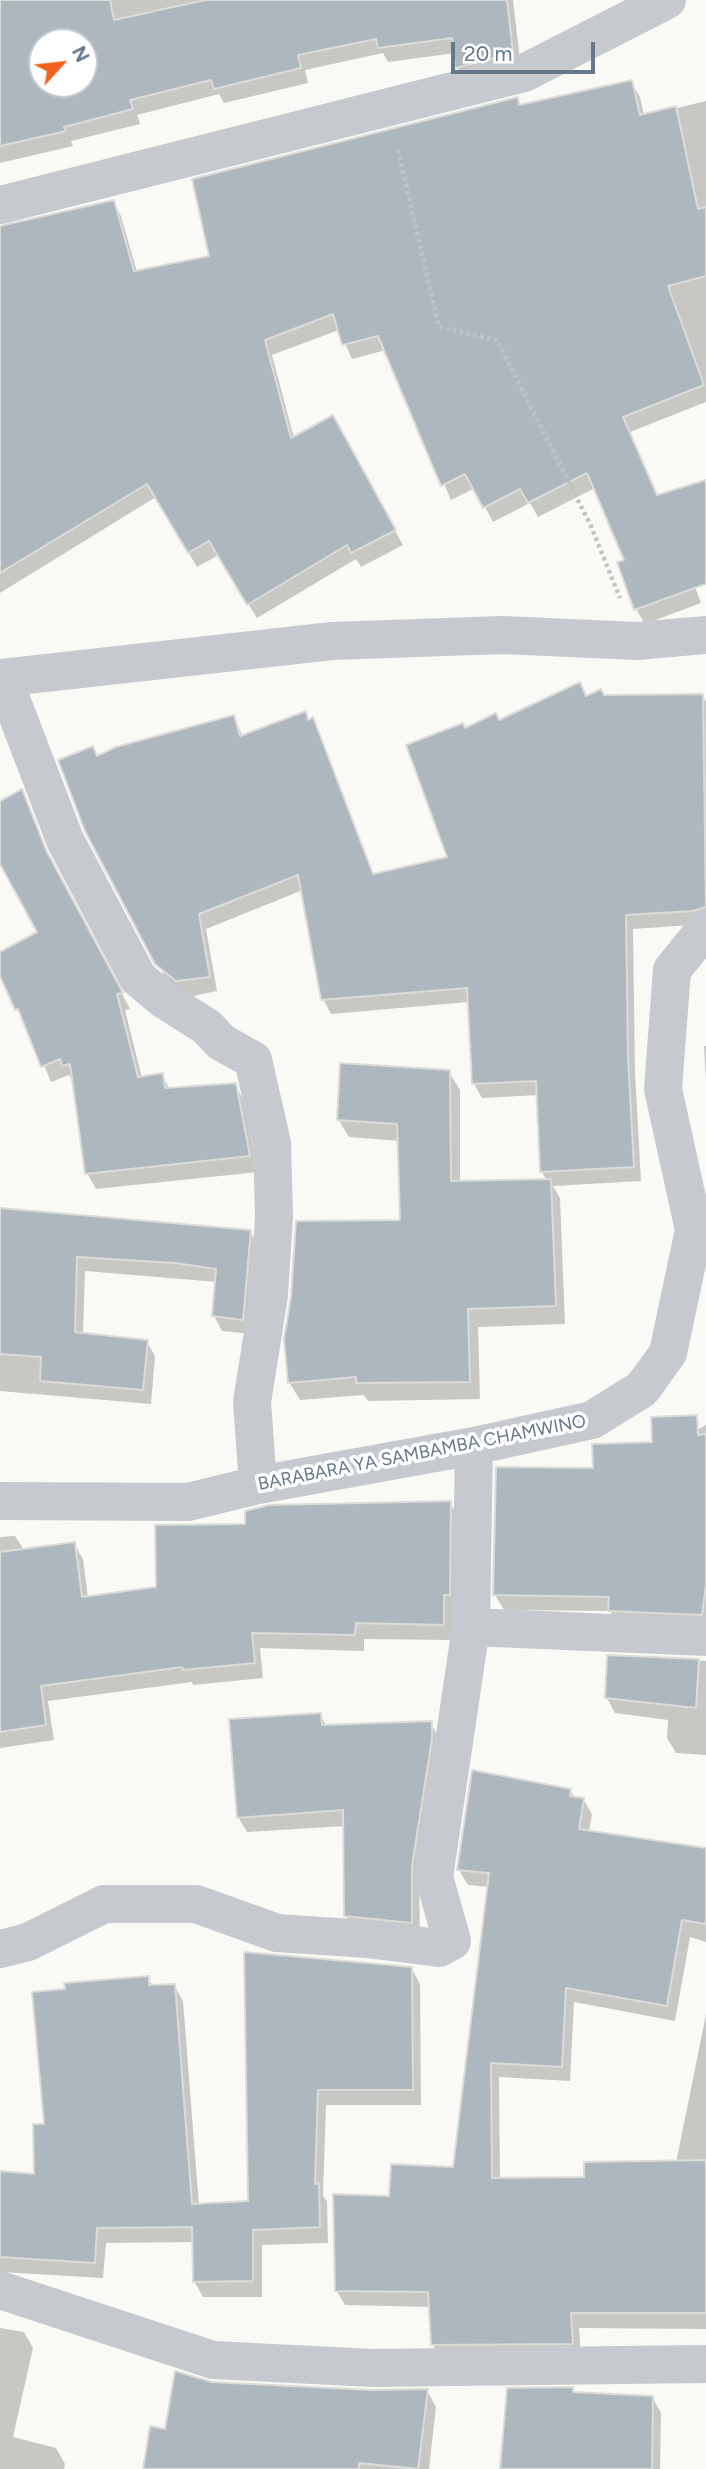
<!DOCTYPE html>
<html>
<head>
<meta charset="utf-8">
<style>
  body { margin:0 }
  #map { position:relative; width:706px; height:2469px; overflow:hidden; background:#f9f9f6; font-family:Figtree,sans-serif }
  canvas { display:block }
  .north { position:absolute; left:28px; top:28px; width:70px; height:70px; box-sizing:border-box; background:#fff; border:2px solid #c1c9d0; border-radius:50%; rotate:63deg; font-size:19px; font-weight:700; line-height:28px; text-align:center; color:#65778a }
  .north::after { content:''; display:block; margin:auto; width:24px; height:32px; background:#f3611d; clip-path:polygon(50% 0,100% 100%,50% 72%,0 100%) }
  .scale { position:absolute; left:451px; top:42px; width:144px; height:32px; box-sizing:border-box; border:4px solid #65778a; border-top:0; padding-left:9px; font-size:21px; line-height:24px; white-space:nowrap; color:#65778a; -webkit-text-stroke:5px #fff; paint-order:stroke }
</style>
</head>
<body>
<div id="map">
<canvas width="706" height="2469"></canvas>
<div class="north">N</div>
<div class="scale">20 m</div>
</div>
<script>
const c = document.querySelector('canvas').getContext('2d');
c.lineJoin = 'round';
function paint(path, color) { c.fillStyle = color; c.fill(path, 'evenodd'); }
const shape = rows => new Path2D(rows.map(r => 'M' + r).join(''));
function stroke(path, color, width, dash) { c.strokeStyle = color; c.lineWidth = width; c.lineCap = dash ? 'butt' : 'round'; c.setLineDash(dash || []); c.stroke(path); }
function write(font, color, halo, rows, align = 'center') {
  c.font = font + ' Figtree,sans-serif'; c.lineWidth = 7; c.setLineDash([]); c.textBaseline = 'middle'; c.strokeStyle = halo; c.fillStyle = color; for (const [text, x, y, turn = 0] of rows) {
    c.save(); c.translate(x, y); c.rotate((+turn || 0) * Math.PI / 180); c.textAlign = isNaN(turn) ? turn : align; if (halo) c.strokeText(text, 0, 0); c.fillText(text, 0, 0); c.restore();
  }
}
paint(shape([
  [0,0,513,0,521,68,466,82,457,67,456,53,388,62,383,53,305,70,308,83,224,103,219,94,137,115,140,124,71,141,73,146,0,163],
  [42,42,84,42,84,84,42,84],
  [631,82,640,97,644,116,706,101,706,402,630,432,658,496,706,482,706,571,691,576,701,603,645,624,636,609,627,561,595,488,538,517,530,503,493,522,475,488,451,500,386,350,352,359,339,330,272,355,294,438,332,418,403,545,361,567,356,559,257,618,219,555,197,567,156,497,0,593,0,228,113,202,121,216,137,272,211,258,517,99,522,106],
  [579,684,587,697,702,695,706,702,706,924,633,929,635,1073,641,1181,553,1186,560,1198,565,1324,478,1327,480,1399,368,1401,364,1395,300,1400,289,1382,402,1222,399,1141,349,1137,338,1119,449,1072,460,1090,460,1182,547,1181,542,1172,539,1095,482,1098,474,1084,469,1002,331,1014,323,999,303,890,206,929,217,991,188,997,166,978,157,963,97,758,234,717,243,737,305,713,320,734,374,876,450,859,465,730,499,722],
  [22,792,54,868,130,1009,125,1010,142,1078,162,1075,170,1090,235,1085,244,1101,258,1172,96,1189,87,1173,73,1081,69,1075,51,1082,0,960,0,954,39,933,0,850,0,803],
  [704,1046,706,1046,706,1081],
  [0,1209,250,1232,259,1247,251,1334,222,1331,214,1316,217,1282,85,1271,83,1335,147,1342,155,1356,151,1404,0,1391],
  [706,1425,706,1629,619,1625,610,1611,504,1610,495,1595,595,1470,675,1442],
  [450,1503,459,1519,452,1640,364,1639,364,1651,260,1648,263,1678,193,1685,192,1682,48,1701,54,1740,0,1748,0,1537,15,1536,24,1550,74,1544,83,1559,88,1598,157,1588,247,1526],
  [608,1656,706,1661,706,1755,676,1753,667,1738,668,1720,615,1713,607,1698],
  [320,1715,327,1727,431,1723,439,1739,419,1882,420,1937,355,1930,346,1915,345,1826,247,1832,238,1817],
  [570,1790,575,1798,583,1799,592,1814,589,1832,706,1849,706,1942,690,1937,675,2021,574,2002,570,2081,499,2077,500,2180,586,2178,676,2163,706,2014,706,2329,579,2328,581,2359,441,2360,433,2345,430,2307,345,2305,336,2290,391,2198,455,2169,489,1887,468,1885,459,1870],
  [246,1954,411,1968,420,1984,421,2105,326,2105,323,2196,327,2201,328,2243,262,2245,262,2297,203,2297,194,2281,194,2242,106,2243,103,2278,0,2272,0,2173,36,2176,46,2125,148,1978,153,1986,174,1985,183,2001,199,2206,250,2203],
  [0,2328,24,2332,33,2348,13,2437,56,2448,65,2464,64,2469,0,2469],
  [212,2384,371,2392,427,2391,436,2407,429,2469,145,2469,167,2431],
  [572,2389,575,2394,652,2397,661,2413,660,2469,499,2469,508,2390]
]), '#0003');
const building = shape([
  [0,0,110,0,114,20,205,0,507,0,513,53,455,68,452,38,378,48,376,39,298,55,301,68,214,89,211,80,130,100,133,109,64,127,66,131,0,146,0,0],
  [42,42,84,42,84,84,42,84,42,42],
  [632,80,640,115,676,106,698,209,706,207,706,276,668,286,704,385,623,417,657,495,706,480,706,584,634,610,617,562,624,560,587,473,528,503,520,489,483,508,465,474,441,486,378,336,342,345,333,314,265,340,291,438,333,415,396,530,351,553,347,545,247,605,209,541,188,553,147,484,0,573,0,226,114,200,134,271,209,256,192,179,518,97,519,105,632,80],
  [580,682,586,696,601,689,604,695,703,694,706,907,693,911,626,915,628,1057,634,1167,540,1172,536,1081,472,1084,467,988,321,1000,298,875,199,914,210,977,176,981,155,964,85,831,58,760,93,746,97,756,116,747,234,715,240,736,306,711,308,720,313,717,373,874,447,857,406,745,463,723,465,728,496,713,499,720,580,682],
  [22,789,46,850,123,993,117,994,138,1077,163,1073,165,1088,236,1083,250,1156,85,1174,70,1064,62,1066,60,1059,41,1067,18,1009,15,1010,0,976,0,952,37,932,0,864,0,801,22,789],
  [340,1063,450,1070,451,1181,551,1179,556,1306,468,1309,470,1382,356,1383,356,1377,288,1383,284,1339,291,1296,296,1221,400,1220,397,1124,337,1120,340,1063],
  [0,1208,251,1230,243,1320,212,1316,216,1269,175,1263,77,1257,75,1332,148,1340,143,1390,40,1381,41,1357,0,1354,0,1208],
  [697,1415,698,1435,706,1434,706,1584,702,1615,608,1611,609,1597,493,1595,496,1467,593,1468,592,1444,652,1442,651,1417,697,1415],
  [451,1501,450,1595,444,1595,444,1625,356,1623,355,1635,252,1633,255,1663,183,1670,182,1667,41,1686,46,1725,0,1732,0,1552,75,1542,82,1597,156,1587,155,1525,245,1524,245,1511,269,1505,451,1501],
  [607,1655,699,1659,696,1708,605,1698,607,1655],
  [321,1713,322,1725,432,1721,432,1739,412,1866,412,1923,344,1916,343,1810,237,1818,229,1719,321,1713],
  [472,1770,571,1789,570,1796,584,1798,579,1829,706,1848,706,1924,682,1920,667,2006,566,1988,562,2067,491,2063,492,2178,584,2177,584,2162,706,2160,706,2313,571,2313,573,2344,431,2345,428,2292,335,2291,333,2194,389,2196,391,2164,453,2167,489,1873,457,1870,472,1770],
  [244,1952,412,1967,413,2090,318,2090,315,2184,319,2184,320,2227,253,2230,253,2281,193,2282,192,2227,97,2228,95,2263,0,2257,0,2171,34,2174,33,2124,44,2124,32,1992,65,1989,64,1983,149,1976,149,1985,175,1984,192,2204,248,2201,244,1952],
  [175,2371,212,2382,371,2390,428,2389,418,2469,359,2463,359,2469,143,2469,150,2426,165,2429,175,2371],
  [573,2387,573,2392,653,2396,652,2469,500,2469,507,2388,573,2387]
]);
paint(building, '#afb7be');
stroke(building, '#dbdbd8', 2);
stroke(shape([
  [398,150,439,327,497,340,591,526,620,598]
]), '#c0c3c5', 4.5, [3.5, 3.5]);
stroke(shape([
  [0,205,524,73,667,0],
  [0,678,332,641,503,635,637,641,706,635],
  [3,678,65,840,138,978,163,999,207,1027,221,1042,253,1060,272,1143,274,1216,269,1295,252,1402,258,1485],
  [0,1501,188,1502,258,1485,474,1446,592,1420,642,1389,668,1353,694,1230,663,1089,672,970,706,928],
  [471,1627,706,1637],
  [0,1949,28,1942,104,1904,196,1904,277,1933,367,1939,439,1948,452,1941,434,1877,471,1627,474,1446],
  [0,2290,213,2360,372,2368,706,2364]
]), '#c6cacf', 38);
write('18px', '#65778a', '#fff', [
  ["BARABARA YA SAMBAMBA CHAMWINO",422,1453,-11]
]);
</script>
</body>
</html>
